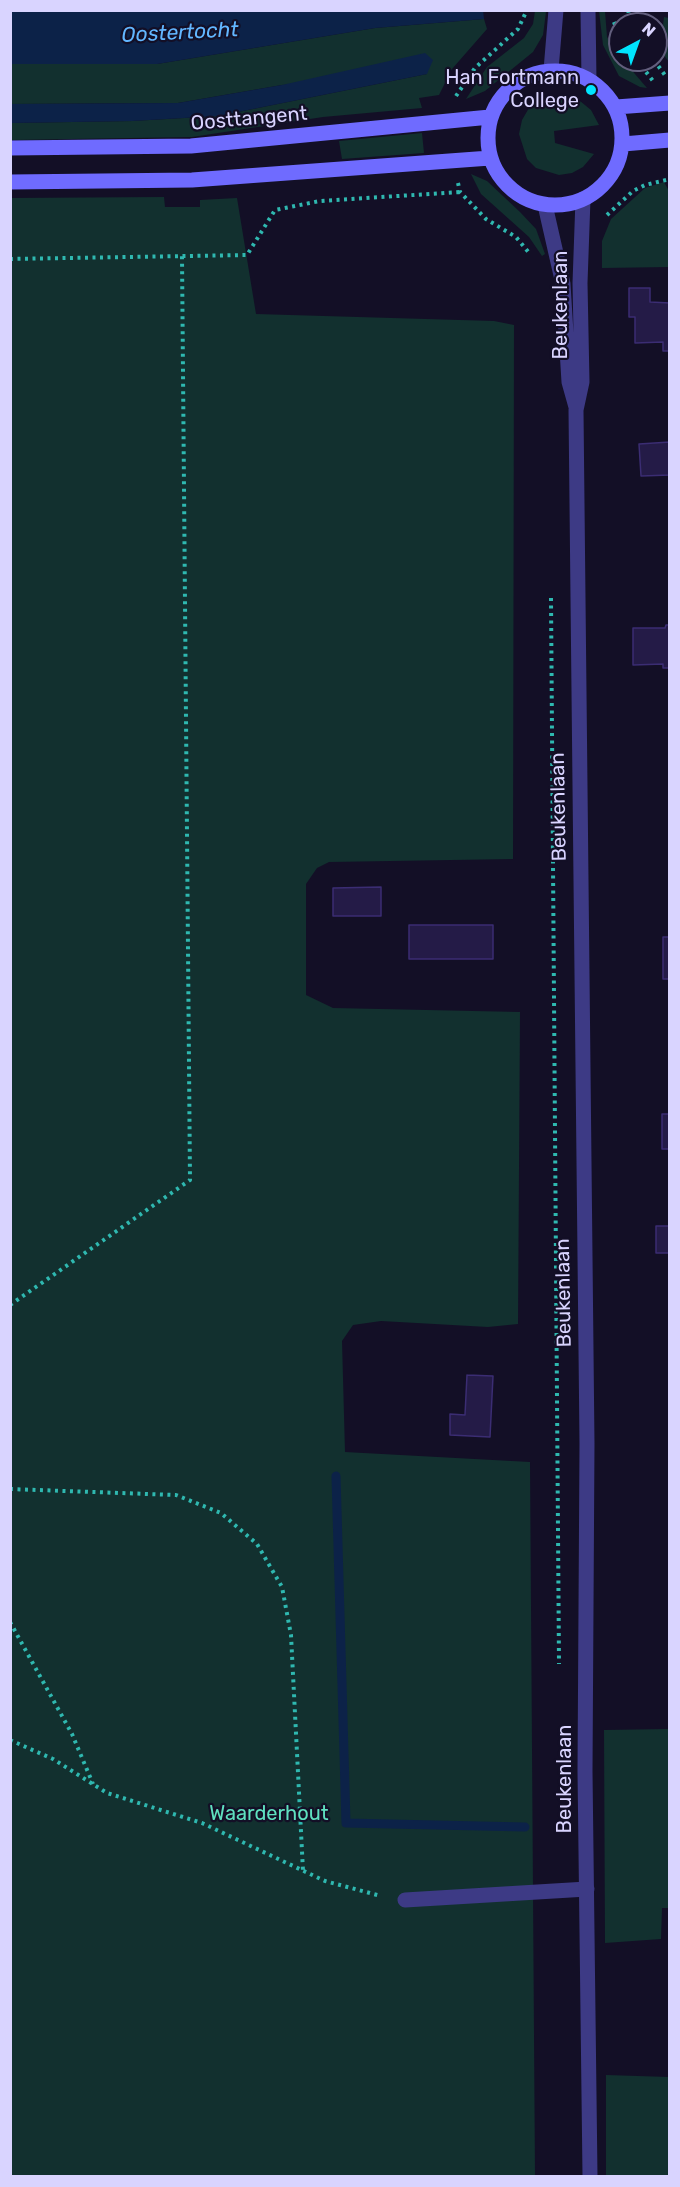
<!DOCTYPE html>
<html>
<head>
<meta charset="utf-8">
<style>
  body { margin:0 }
  #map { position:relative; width:680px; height:2187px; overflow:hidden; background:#130f26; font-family:Rubik,sans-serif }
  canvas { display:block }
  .frame { position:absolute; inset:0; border:12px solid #d9d4ff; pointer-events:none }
  .north { position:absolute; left:608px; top:12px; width:60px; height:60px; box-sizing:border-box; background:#130f26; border:2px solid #625e7d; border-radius:50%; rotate:41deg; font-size:16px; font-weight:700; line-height:24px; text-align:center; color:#d9d4ff }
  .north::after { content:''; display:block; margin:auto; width:21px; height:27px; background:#00e5ff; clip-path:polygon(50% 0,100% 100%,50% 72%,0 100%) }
</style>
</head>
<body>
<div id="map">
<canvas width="680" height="2187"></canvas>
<div class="frame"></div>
<div class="north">N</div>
</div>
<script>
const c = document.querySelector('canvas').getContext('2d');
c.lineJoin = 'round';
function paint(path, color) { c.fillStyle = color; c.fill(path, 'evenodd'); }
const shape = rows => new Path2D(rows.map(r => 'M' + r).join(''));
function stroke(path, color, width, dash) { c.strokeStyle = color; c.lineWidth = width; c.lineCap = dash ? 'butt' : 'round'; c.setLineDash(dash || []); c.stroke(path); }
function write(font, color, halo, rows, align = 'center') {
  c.font = font + ' Rubik,sans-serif'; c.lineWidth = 4.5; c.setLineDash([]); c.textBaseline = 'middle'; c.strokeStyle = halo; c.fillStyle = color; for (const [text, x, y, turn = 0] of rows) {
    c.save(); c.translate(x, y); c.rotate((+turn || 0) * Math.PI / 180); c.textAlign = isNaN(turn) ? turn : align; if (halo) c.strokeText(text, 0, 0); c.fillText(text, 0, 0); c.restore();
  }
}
paint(shape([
  [535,11,546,12,543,35,533,52,485,91,466,99,487,67,524,38,533,24],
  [599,11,605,11,607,37,620,60,623,60,647,88,640,87,619,76,603,45],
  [664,17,669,18,669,62,660,50],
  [484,19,487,29,452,69,439,95,419,98,422,108,323,117,192,137,11,140,10,123,132,121,218,116,427,74,282,85,178,103,11,104,11,64,157,64,375,28],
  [554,96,567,96,580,101,591,110,599,125,554,131,555,143,594,154,583,167,572,173,559,175,536,168,527,159,519,134,522,120,529,108,540,100],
  [422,133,424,153,342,159,339,141],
  [471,174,487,181,520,212,536,229,545,254,542,256,529,237,481,194],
  [664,182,669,191,669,267,602,268,602,241,611,219,645,188],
  [164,197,165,207,200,207,200,200,237,198,256,314,494,321,514,325,513,859,329,862,317,868,306,884,306,995,333,1008,520,1012,518,1324,488,1327,381,1321,353,1325,342,1341,345,1452,530,1462,535,2176,11,2176,10,198],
  [669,1729,670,1908,662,1908,661,1939,605,1943,604,1730],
  [606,2075,669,2077,669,2176,606,2176]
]), '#12302f');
paint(shape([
  [483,10,484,19,375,28,157,64,11,64,11,11],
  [425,53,433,60,427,74,218,116,132,121,11,123,11,104,178,103,282,85]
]), '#0c2248');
stroke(shape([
  [336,1476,346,1823,525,1827]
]), '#0c2248', 9);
const building = shape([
  [629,288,650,288,650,302,670,303,670,351,663,351,663,342,635,343,635,317,629,317,629,288],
  [670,442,670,475,641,476,639,444,670,442],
  [666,625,670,625,670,668,663,668,663,664,633,665,633,628,665,628,666,625],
  [381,887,381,916,333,916,333,888,381,887],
  [409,925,493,925,493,959,409,959,409,925],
  [663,937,670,937,670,979,663,979,663,937],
  [662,1114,670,1114,670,1149,662,1149,662,1114],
  [656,1226,670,1226,670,1253,656,1253,656,1226],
  [467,1375,493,1376,490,1437,450,1435,450,1414,465,1415,467,1375]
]);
paint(building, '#241b47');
stroke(building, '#3b2d73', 1.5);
stroke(shape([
  [628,10,631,24],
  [614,22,620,39],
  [637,60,653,81],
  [654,60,667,78],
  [456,96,475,68,518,29,527,10],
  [458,183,460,192,486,219,516,237,530,254],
  [607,215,633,191,645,185,670,179],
  [10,259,247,255,275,210,320,201,460,192],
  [551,598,559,1664],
  [10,1305,190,1180,182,256],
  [10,1489,176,1495,221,1513,257,1544,282,1587,291,1635,303,1871],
  [10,1622,72,1734,93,1784],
  [10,1740,53,1759,107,1793,202,1823,325,1881,381,1896]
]), '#2fb8b0', 4, [3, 4.5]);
stroke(shape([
  [405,1900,587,1889]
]), '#3d3a85', 15);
stroke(shape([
  [588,10,589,80],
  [551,70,556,10],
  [583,199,580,283,582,382,576,410,587,1443,585,1771,590,2176],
  [545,205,563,284,569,382,576,407]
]), '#3d3a85', 15);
stroke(shape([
  '488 138a67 67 0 1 1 134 0a67 67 0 1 1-134 0Z',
  [616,107,670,103],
  [623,144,670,140],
  [10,148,191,146,490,117],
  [10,182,192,180,490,158]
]), '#6f6bff', 15);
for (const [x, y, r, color] of [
  [591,90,6,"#00e5ff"]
]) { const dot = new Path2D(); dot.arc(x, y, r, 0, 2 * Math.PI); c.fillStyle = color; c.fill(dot); stroke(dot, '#130f26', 2); }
write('20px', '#d9d4ff', '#130f26', [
  ["Han Fortmann",579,78],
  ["College",579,101]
], 'right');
write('20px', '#d9d4ff', '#130f26', [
  ["Oosttangent",249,119,-5],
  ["Beukenlaan",561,305,-90],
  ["Beukenlaan",559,807,-91],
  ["Beukenlaan",564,1293,-91],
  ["Beukenlaan",565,1779,-90]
]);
write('20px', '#5fe0c0', '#130f26', [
  ["Waarderhout",269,1814]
]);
write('italic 21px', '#62b6ff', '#130f26', [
  ["Oostertocht",180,33,-3]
]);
</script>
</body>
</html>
